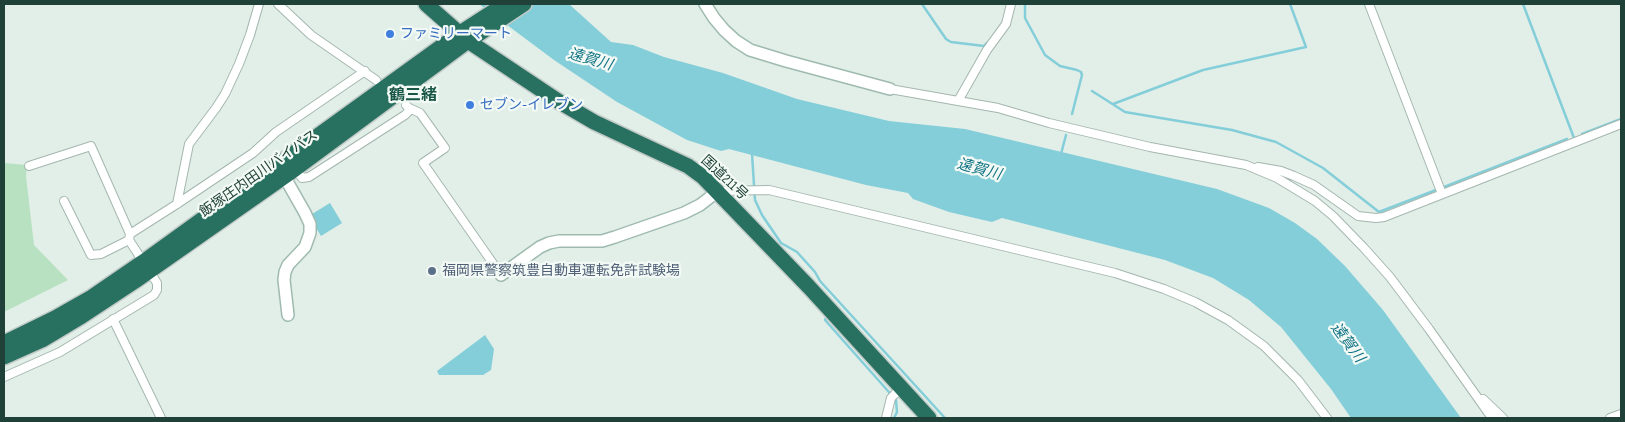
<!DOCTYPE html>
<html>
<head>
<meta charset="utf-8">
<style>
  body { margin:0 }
  #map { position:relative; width:1625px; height:422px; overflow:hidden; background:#e2eee8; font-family:"Sofia Sans Condensed",sans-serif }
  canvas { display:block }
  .frame { position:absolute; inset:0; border:5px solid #204137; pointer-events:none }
</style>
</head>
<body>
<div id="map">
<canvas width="1625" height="422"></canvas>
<div class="frame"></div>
</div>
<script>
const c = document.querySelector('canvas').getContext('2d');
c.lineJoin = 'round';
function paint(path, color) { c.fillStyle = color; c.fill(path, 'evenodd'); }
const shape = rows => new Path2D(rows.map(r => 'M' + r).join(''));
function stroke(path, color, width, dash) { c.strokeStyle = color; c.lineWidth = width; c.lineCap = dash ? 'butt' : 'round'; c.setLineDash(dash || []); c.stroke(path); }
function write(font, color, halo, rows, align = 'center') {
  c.font = font + ' "Sofia Sans Condensed","Noto Sans JP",sans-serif'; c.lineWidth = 4.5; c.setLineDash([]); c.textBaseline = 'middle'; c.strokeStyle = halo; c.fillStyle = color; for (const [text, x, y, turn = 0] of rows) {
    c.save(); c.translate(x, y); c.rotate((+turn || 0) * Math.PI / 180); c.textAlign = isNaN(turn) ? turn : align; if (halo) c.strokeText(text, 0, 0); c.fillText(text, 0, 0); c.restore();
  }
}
paint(shape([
  [4,163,27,165,26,176,34,245,68,280,4,312]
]), '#b8e1c2');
paint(shape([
  [479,4,569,4,611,42,633,45,664,57,723,73,797,99,889,121,965,129,1217,189,1269,208,1295,223,1317,239,1345,266,1383,310,1461,418,1351,418,1331,389,1281,327,1249,300,1213,278,1165,260,1002,218,992,222,949,212,913,199,908,193,866,185,729,149,721,151,687,140,617,102,554,60],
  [330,203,342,223,321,236,316,228,316,220,312,214],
  [485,335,494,349,491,370,483,375,439,375,437,371]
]), '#84ced9');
stroke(shape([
  [922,4,946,39,951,42,984,46,987,43],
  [1025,4,1025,18,1045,55,1060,66,1077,70,1081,72,1082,75,1072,114],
  [1523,4,1574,138],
  [1092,91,1125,112,1232,130,1276,142,1323,168,1379,212,1436,190],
  [1113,104,1203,70,1306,47,1290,4],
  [1582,134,1621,119],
  [752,154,755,200,762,215,781,243,797,252,815,272,820,281,945,418],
  [1061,154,1066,135],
  [1444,187,1567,139],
  [827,316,825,320,896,400,897,412,894,418]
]), '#84ced9', 2.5);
const street = shape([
  [278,4,311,35,376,80],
  [1369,4,1442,194],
  [890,89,998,108,1049,123,1150,147,1246,165,1277,178,1315,201,1333,216,1364,248,1390,277,1429,329,1492,418],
  [958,101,987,50,1006,24,1011,4],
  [406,105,409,108,420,113,445,148,423,163,501,275],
  [1258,167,1281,171,1294,176,1314,185,1358,216,1376,218,1384,217,1621,124],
  [295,169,302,178,309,177,405,115,408,112,409,108],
  [718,191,769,190,1115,273,1164,289,1195,302,1228,320,1264,346,1298,380,1327,418],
  [64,201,91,255,101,254,129,240],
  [177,204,189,144,216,108,225,94,239,64,250,35,259,4],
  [130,234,177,204,253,153,276,132,365,71],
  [113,319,161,418],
  [4,377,60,352,154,295,157,290,157,283,129,240,130,234,91,146,29,166],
  [1483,399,1503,418],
  [886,418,891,398,902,387],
  [1610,418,1621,414]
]);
const secondary = shape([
  [705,4,714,18,724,30,736,41,750,50,786,61,890,89],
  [284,176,305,213,310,224,310,233,305,247,288,265,285,272,284,280,288,315],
  [501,275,540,247,549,243,559,241,602,241,615,237,684,213,700,205,718,191]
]);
const highway = shape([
  [426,4,468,41,558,101,594,122,688,166,703,177,809,287,929,418],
  [4,343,55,318,92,297,143,262,460,33,505,4],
  [4,357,42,340,82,316,135,281,295,169,468,41,524,4]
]);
stroke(street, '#a4b7af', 10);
stroke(secondary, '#9fbbb0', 14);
stroke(highway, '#c1cac7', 18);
stroke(street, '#fff', 8);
stroke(secondary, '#fff', 11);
stroke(highway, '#287160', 15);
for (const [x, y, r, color] of [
  [390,34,5,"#3f7fe0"],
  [470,105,5,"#3f7fe0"],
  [432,271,5,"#5c6f8a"]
]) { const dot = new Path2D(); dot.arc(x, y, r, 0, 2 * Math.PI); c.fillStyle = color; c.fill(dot); stroke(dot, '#f3faf6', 2); }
write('14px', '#366cbe', '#f3faf6', [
  ["ファミリーマート",400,34],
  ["セブン-イレブン",480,105]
], 'left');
write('14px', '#204137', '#f3faf6', [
  ["飯塚庄内田川バイパス",259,174,-35],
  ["国道211号",724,178,43]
]);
write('14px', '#4e5e75', '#f3faf6', [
  ["福岡県警察筑豊自動車運転免許試験場",442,271]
], 'left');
write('italic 15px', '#127484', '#f3faf6', [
  ["遠賀川",590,60,16],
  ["遠賀川",979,170,15],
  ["遠賀川",1347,343,53]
]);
write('bold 16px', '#195645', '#f3faf6', [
  ["鶴三緒",413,96]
]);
</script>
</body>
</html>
